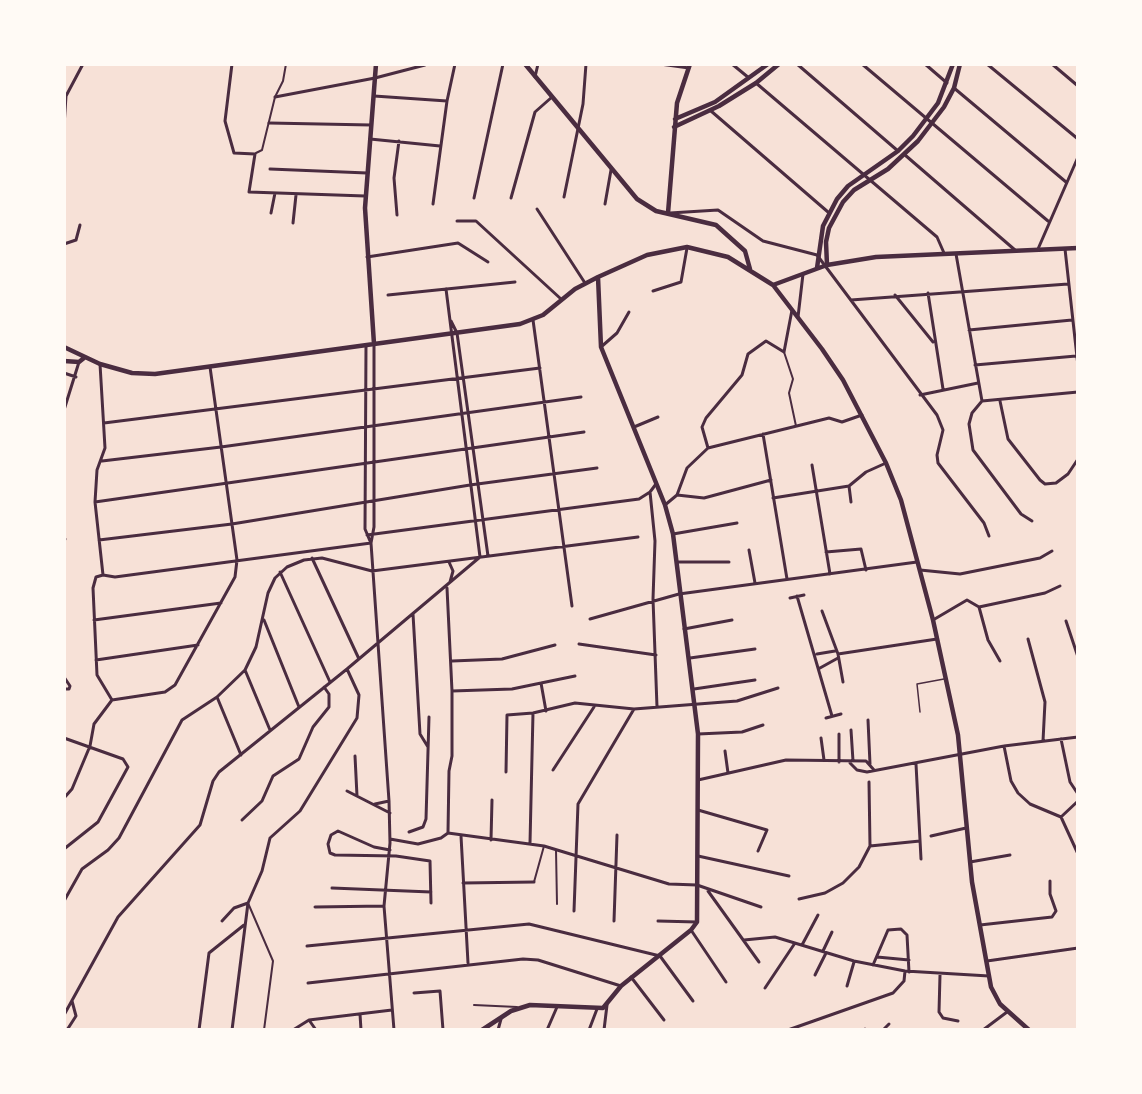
<!DOCTYPE html>
<html>
<head>
<meta charset="utf-8">
<style>
  body { margin:0 }
  #map { position:relative; width:1142px; height:1094px; overflow:hidden; background:#f7e1d7; font-family:"Archivo Narrow",sans-serif }
  canvas { display:block }
  .frame { position:absolute; inset:0; border:66px solid #fffaf5; pointer-events:none }
</style>
</head>
<body>
<div id="map">
<canvas width="1142" height="1094"></canvas>
<div class="frame"></div>
</div>
<script>
const c = document.querySelector('canvas').getContext('2d');
c.lineJoin = 'round';
const shape = rows => new Path2D(rows.map(r => 'M' + r).join(''));
function stroke(path, color, width, dash) { c.strokeStyle = color; c.lineWidth = width; c.lineCap = dash ? 'butt' : 'round'; c.setLineDash(dash || []); c.stroke(path); }
stroke(shape([
  [920,712,917,684,944,679]
]), '#4a2c40', 1.5);
stroke(shape([
  [256,153,262,150,275,97,283,81,286,64],
  [784,352,793,379,789,393,796,426],
  [556,850,557,904],
  [534,882,544,846],
  [248,903,273,961,264,1030],
  [474,1005,517,1007]
]), '#4a2c40', 2);
stroke(shape([
  [232,64,225,121,234,153,255,154,249,192,365,196],
  [660,64,689,68],
  [732,64,749,78],
  [797,64,898,151],
  [862,64,1048,221],
  [925,64,947,83],
  [987,64,1078,139],
  [1052,64,1078,86],
  [535,77,538,64],
  [756,83,937,237,944,253],
  [954,88,1066,182],
  [374,96,447,101],
  [275,97,375,78,425,65],
  [711,111,828,212],
  [269,123,371,125],
  [64,126,66,96,83,64],
  [370,139,440,146],
  [905,155,1015,250],
  [270,169,367,173],
  [564,197,583,104,586,64],
  [474,198,503,64],
  [511,198,535,112,552,97],
  [433,204,447,101,455,64],
  [605,204,611,170],
  [537,209,585,283],
  [271,213,275,193],
  [670,213,718,210,763,241,817,255,937,415,943,430,937,455,938,463,984,523,989,536],
  [397,215,394,178,399,141],
  [457,221,476,221,561,299],
  [293,223,296,195],
  [64,244,76,240,80,225],
  [1038,249,1078,157],
  [1065,249,1078,366],
  [956,254,982,401],
  [367,257,458,243,488,262],
  [653,291,681,282,687,248],
  [928,293,943,389],
  [388,295,515,282],
  [895,295,933,342],
  [851,300,1068,284],
  [798,317,803,274],
  [533,320,572,606],
  [451,321,457,333,488,556],
  [969,330,1072,320],
  [374,344,374,527,371,543,389,801,390,843,384,906,394,1030],
  [366,345,365,529,370,541],
  [601,347,617,333,629,312],
  [100,364,105,448,97,470,95,502,103,575,96,577,93,588,97,675,112,700],
  [975,365,1076,356],
  [64,373,76,377],
  [920,395,978,383],
  [982,401,972,413,969,424,973,450,1021,514,1032,521],
  [982,401,1078,392],
  [1000,401,1008,439,1040,480,1045,484,1056,483,1068,474,1078,459],
  [64,410,79,362],
  [104,423,540,368],
  [634,427,658,417],
  [763,434,787,579],
  [708,448,702,427,706,418,742,375,748,354,766,341,784,352,792,310],
  [102,461,221,447,581,397],
  [812,465,830,574],
  [656,484,650,492,655,541,653,599,657,707],
  [849,486,851,502],
  [677,495,704,498,771,480],
  [773,498,849,486,866,472,886,463],
  [95,502,584,432],
  [665,505,677,495,687,468,708,448,829,418,842,422,862,415],
  [673,534,737,523],
  [367,535,639,499,650,492],
  [64,539,65,539],
  [99,540,232,524,470,485,597,468],
  [749,550,755,583],
  [826,552,861,549,866,570],
  [312,558,359,659],
  [449,562,453,571,450,582],
  [678,562,729,562],
  [920,570,960,574,1040,558,1052,551],
  [280,572,330,682],
  [103,575,115,577,371,543],
  [447,588,452,691,452,756,449,771,448,832],
  [797,596,832,716],
  [790,598,804,595],
  [979,607,1045,593,1060,586],
  [979,607,988,640,1000,661],
  [822,611,838,654,843,682],
  [413,614,420,734,428,747],
  [590,619,679,594,917,562],
  [94,620,221,603],
  [264,620,299,707],
  [933,620,967,600,979,607],
  [1066,621,1078,657],
  [684,629,732,620],
  [1028,639,1045,702,1043,741],
  [579,644,656,655],
  [817,654,835,651],
  [838,654,937,639],
  [690,658,755,649],
  [96,660,198,645],
  [452,661,502,659,555,645],
  [820,668,838,658],
  [245,670,270,730],
  [64,677,70,686,69,689,64,689],
  [541,683,546,711],
  [694,689,755,680],
  [452,691,512,689,575,676],
  [217,697,241,755],
  [112,700,165,692,175,685,235,577,237,560,210,367],
  [826,718,841,714],
  [868,720,870,764],
  [851,730,853,761],
  [698,734,742,732,763,725],
  [839,734,839,762],
  [64,738,123,759,128,767,98,822,64,849],
  [821,738,824,760],
  [1061,739,1070,782,1078,794],
  [1004,746,1011,781,1018,793,1030,804,1061,817,1078,854],
  [725,751,728,773],
  [355,756,357,796],
  [850,763,857,770,867,772,1004,746,1078,737],
  [916,764,921,859],
  [553,770,594,707],
  [506,772,507,715,533,713,575,703,634,709,737,701,778,688],
  [698,780,786,760,866,761,874,770],
  [347,791,390,813],
  [64,798,72,789,90,746,94,724,112,700],
  [375,804,389,801],
  [698,810,767,830,758,851],
  [1061,817,1078,801],
  [242,820,262,801,273,776,299,759,313,727,329,707,329,694,324,687],
  [409,832,423,827,426,819,429,717],
  [461,836,468,963],
  [931,836,966,828],
  [390,839,418,844,441,838,448,833,544,846,669,884,697,885,761,907],
  [491,840,492,800],
  [530,843,533,713],
  [870,846,920,841],
  [390,850,374,847,338,831,331,835,328,844,330,853,335,855,396,856,430,861,431,903],
  [698,856,789,876],
  [970,862,1010,855],
  [463,883,534,882],
  [332,888,431,892],
  [708,891,759,962],
  [799,899,825,893,843,883,859,867,870,846,869,782],
  [64,901,82,869,108,850,119,838,182,720,217,697,245,670,256,647,268,593,275,578,287,567,304,560,322,558,372,571,638,537],
  [315,907,384,906],
  [574,911,578,804,634,709],
  [222,921,234,908,248,903],
  [614,921,617,835],
  [658,921,697,922],
  [980,925,1052,917,1056,911,1050,894,1050,881],
  [691,930,726,982],
  [744,940,775,937,854,961,905,971,989,976],
  [802,945,818,915],
  [307,946,529,924,660,956,693,1001],
  [823,951,832,932],
  [877,957,909,960],
  [987,961,1078,948],
  [873,965,888,930,901,929,907,935,909,972],
  [815,975,826,953],
  [940,975,939,1012,943,1018,958,1021],
  [631,977,664,1020],
  [308,983,523,959,538,960,621,986],
  [847,986,854,962],
  [765,988,795,943],
  [414,993,440,991,443,1030],
  [360,1014,361,1030],
  [64,1015,118,917,200,825,213,781,219,772,347,669,480,557,446,289],
  [309,1020,316,1030],
  [865,1029,866,1030],
  [67,1030,76,1016,72,1001],
  [199,1030,209,953,244,925],
  [232,1030,248,903,262,871,270,838,300,811,357,718,359,695,347,669],
  [293,1030,309,1020,392,1010],
  [498,1030,501,1019],
  [547,1030,557,1007],
  [589,1030,597,1009],
  [604,1030,607,1005],
  [788,1030,893,993,904,981,905,971],
  [883,1030,889,1024],
  [983,1030,1007,1012]
]), '#4a2c40', 3);
stroke(shape([
  [525,64,637,199,656,211,716,225,745,251,750,269],
  [675,119,715,102,768,64],
  [674,127,719,106,756,83,779,64],
  [668,213,677,103,690,64],
  [827,265,826,242,829,228,843,202,854,190,888,169,918,141,944,107,954,88,960,64],
  [817,268,823,226,837,199,848,186,898,151,913,136,938,103,953,64],
  [773,285,827,265,876,257,1078,248],
  [374,344,365,208,376,64],
  [64,347,100,364,132,373,155,374,520,324,543,315,575,289,598,277,647,255,687,247,728,257,773,285,822,349,843,380,886,463,901,500,933,620,958,735,972,882,991,987,1000,1004,1029,1030],
  [64,361,79,362,84,358],
  [482,1030,511,1011,530,1005,603,1008,621,986,691,930,697,922,698,734,673,534,665,505,601,347,598,277]
]), '#4a2c40', 4.5);
</script>
</body>
</html>
